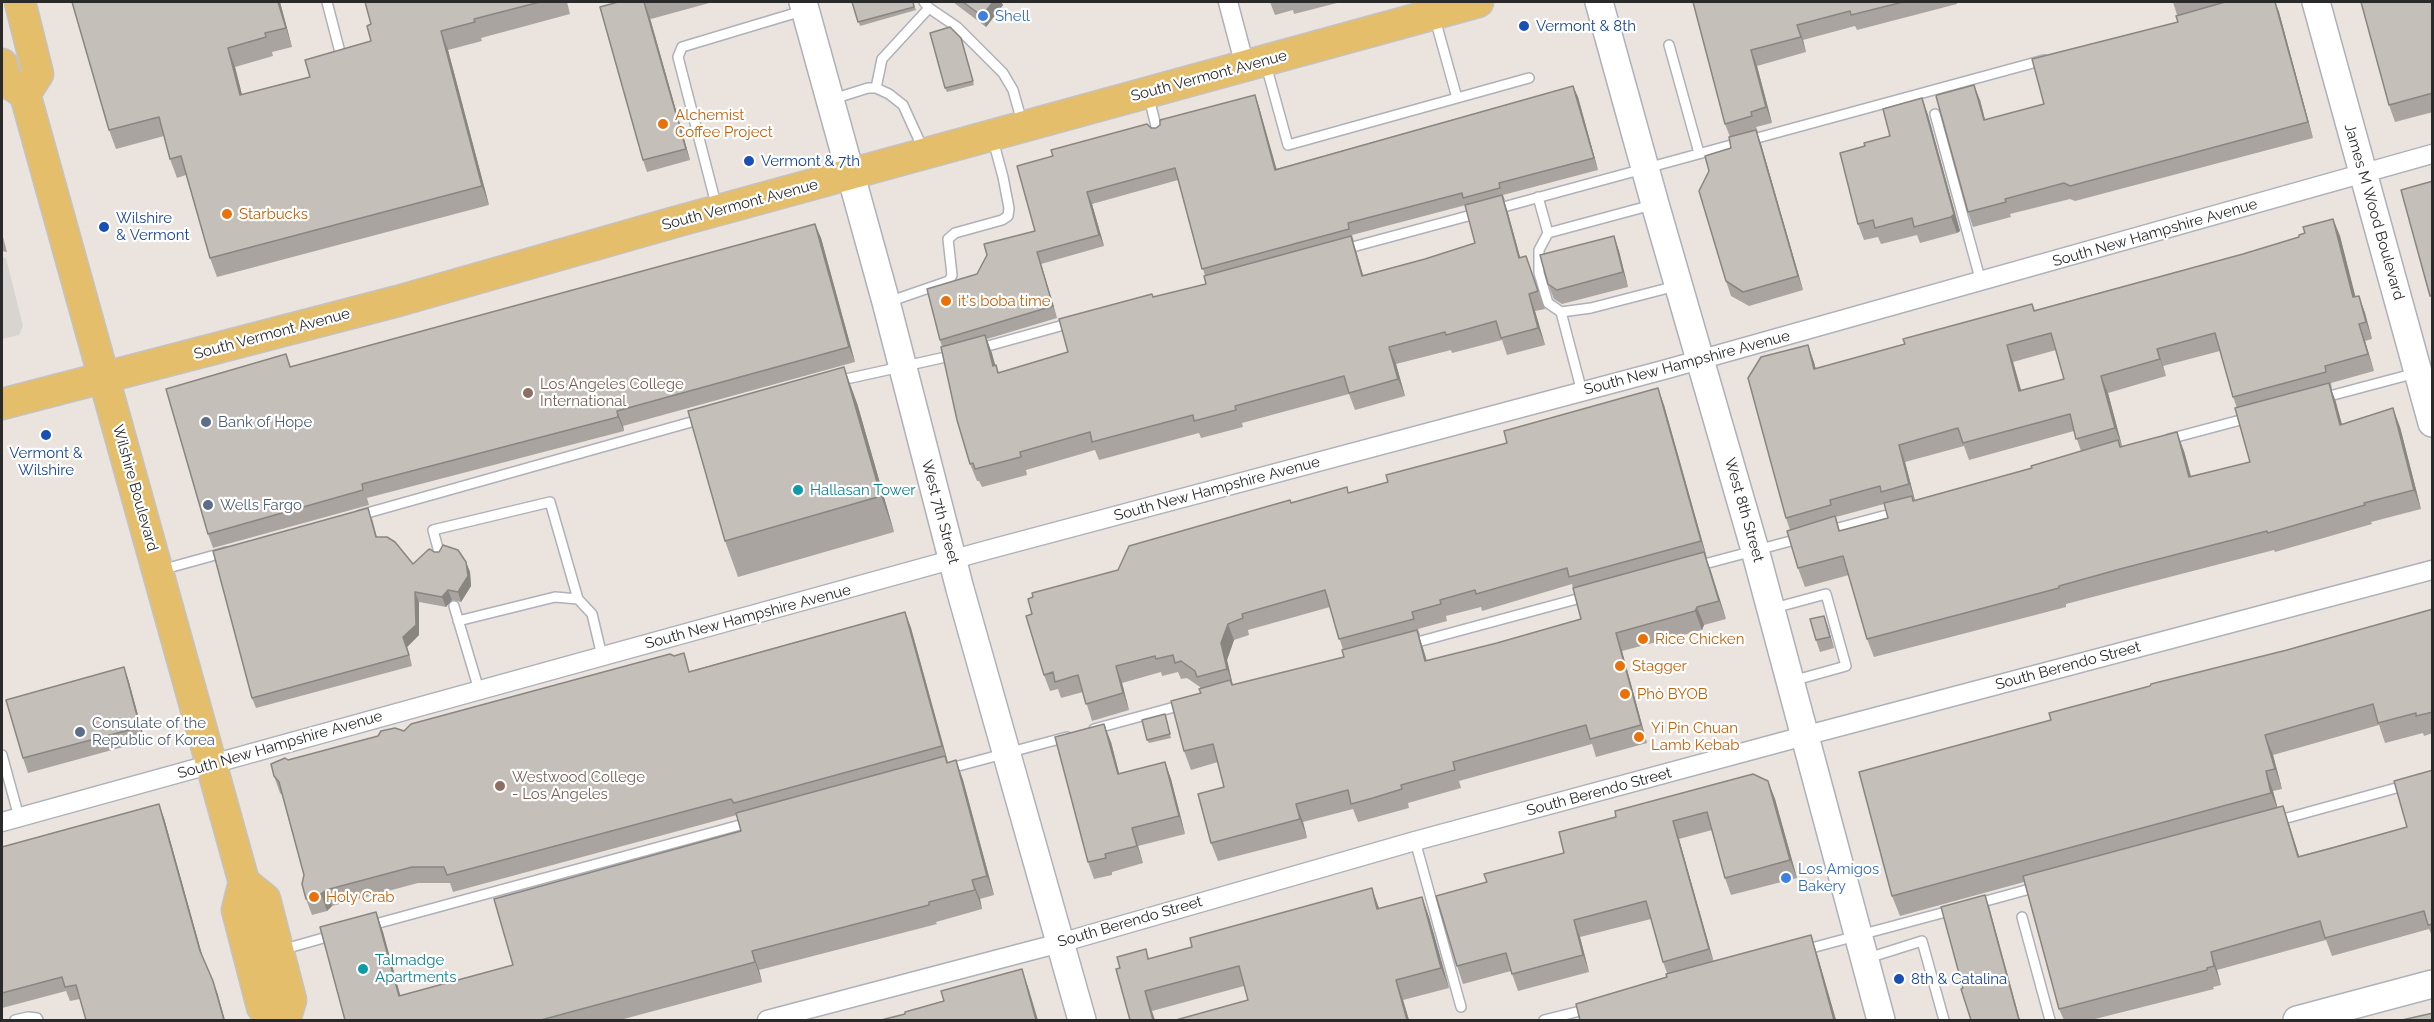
<!DOCTYPE html>
<html>
<head>
<meta charset="utf-8">
<style>
  body { margin:0 }
  #map { position:relative; width:2434px; height:1022px; overflow:hidden; background:#ebe4de; font-family:Raleway,sans-serif }
  canvas { display:block }
  .frame { position:absolute; inset:0; border:3px solid #2a2a2a; pointer-events:none }
</style>
</head>
<body>
<div id="map">
<canvas width="2434" height="1022"></canvas>
<div class="frame"></div>
</div>
<script>
const c = document.querySelector('canvas').getContext('2d');
c.lineJoin = 'round';
function paint(path, color) { c.fillStyle = color; c.fill(path, 'evenodd'); }
const shape = rows => new Path2D(rows.map(r => 'M' + r).join(''));
function stroke(path, color, width, dash) { c.strokeStyle = color; c.lineWidth = width; c.lineCap = dash ? 'butt' : 'round'; c.setLineDash(dash || []); c.stroke(path); }
function write(font, color, halo, rows, align = 'center') {
  c.font = font + ' Raleway,sans-serif'; c.lineWidth = 4.5; c.setLineDash([]); c.textBaseline = 'middle'; c.strokeStyle = halo; c.fillStyle = color; for (const [text, x, y, turn = 0] of rows) {
    c.save(); c.translate(x, y); c.rotate((+turn || 0) * Math.PI / 180); c.textAlign = isNaN(turn) ? turn : align; if (halo) c.strokeText(text, 0, 0); c.fillText(text, 0, 0); c.restore();
  }
}
paint(shape([
  [2,257,6,258,23,326,19,335,2,339]
]), '#d8d4d0');
const lane = shape([
  [327,2,342,60],
  [924,2,929,8,957,27,1003,73,1013,90,1022,122],
  [1435,19,1457,98],
  [1669,45,1699,153],
  [1266,65,1288,145,1529,78],
  [876,88,882,59,929,8],
  [1149,98,1158,134],
  [833,99,868,88,876,88,889,94,903,105,924,151],
  [1935,114,1981,282],
  [1538,197,1548,233,1539,250,1539,273,1548,303,1561,312,1582,392],
  [717,208,678,57,682,47,802,11],
  [1496,209,2044,60],
  [1548,233,1652,205],
  [1345,249,1479,213],
  [888,302,949,281,952,275,948,239,955,233,1002,220,1008,216,1009,208,1003,177,993,140],
  [1561,312,1591,308,1676,286],
  [977,349,1071,323],
  [837,381,955,355],
  [2322,398,2416,373],
  [2169,439,2248,418],
  [360,515,702,419],
  [1827,531,1898,512],
  [440,556,433,530,550,502,578,599,592,614,602,656],
  [1697,566,1802,538],
  [161,570,226,552],
  [454,606,479,690],
  [1774,608,1826,594,1846,666,1792,681],
  [458,621,555,597,578,599],
  [1410,644,1588,596],
  [1094,729,1182,705],
  [2,755,19,817],
  [947,769,1067,737],
  [2276,821,2407,785],
  [1415,841,1461,1007],
  [1975,904,2037,887],
  [2022,917,2050,1020],
  [368,926,751,822],
  [281,950,334,935],
  [1804,950,1953,910],
  [1868,958,1922,941,1944,1020],
  [15,1020,28,1017,37,1018,38,1020],
  [1544,1020,1588,1009]
]);
const street = shape([
  [1228,2,1245,66],
  [2,822,987,550,1667,369,2432,154],
  [767,1020,1060,943,1415,841,1804,736,2432,570]
]);
const secondary = shape([
  [803,2,886,302,960,589,1082,1020],
  [1599,2,1655,204,1755,550,1881,1020],
  [2316,2,2432,423],
  [2297,1020,2432,984]
]);
const primary = shape([
  [20,2,38,74,25,94],
  [2,64,6,81,25,94,244,882,237,910,262,1007,278,1020],
  [2,404,398,301,675,222,1478,2],
  [244,882,265,899,291,1000,285,1020]
]);
stroke(lane, '#aeb1ba', 12);
stroke(street, '#aeb1ba', 21);
stroke(secondary, '#aeb1ba', 30);
stroke(primary, '#c3c3c3', 33);
stroke(lane, '#fff', 9);
stroke(street, '#fff', 18);
stroke(secondary, '#fff', 27);
stroke(primary, '#e4be6a', 30);
paint(shape([
  [72,2,280,2,292,47,272,52,273,56,235,67,242,95,310,77,371,41,371,24,365,2,567,2,570,14,481,38,482,41,448,50,489,205,217,277,210,258,186,175,177,178,170,159,164,136,116,149,109,130],
  [618,2,713,2,651,19,650,18,690,160,647,172,643,160],
  [852,2,913,2,916,10,860,26],
  [953,2,1001,2,1003,5,986,27],
  [1270,2,1341,2,1294,14,1293,10,1275,15],
  [1693,2,1957,2,1957,4,1857,30,1855,26,1803,40,1806,52,1757,66,1772,123,1756,127,1758,132,1757,132,1761,144,1803,290,1749,306,1731,296,1726,281,1731,148,1730,137,1725,124],
  [2173,2,2275,2,2279,12,2313,138,2075,201,2070,199,2010,214,2011,217,1973,227,1968,212,1980,100,1985,120,2044,104,2178,22,2177,15],
  [2433,2,2433,112,2395,122,2389,105],
  [961,38,974,85,947,92,945,88],
  [1573,86,1578,97,1598,170,1503,195,1505,200,1504,200,1508,213,1520,257,1526,256,1545,309,1535,311,1545,345,1507,355,1502,340,1452,353,1451,350,1396,364,1405,396,1355,410,1349,394,1242,423,1243,427,1201,438,1199,433,1099,460,1095,450,1026,470,1027,475,982,487,979,481,977,481,970,464,942,347,940,340,977,274,1035,231,1151,128,1156,128,1255,95,1259,107,1276,169],
  [1178,180,1205,276,1206,284,1068,352,999,373,995,365,987,339,1057,318,1041,264,1104,246,1092,204],
  [1466,205,1475,243,1425,259,1363,275,1353,241,1354,241,1352,235],
  [1922,98,1928,115,1960,231,1957,233,1920,243,1917,235,1881,244,1878,237,1864,240,1858,224,1865,146,1890,136],
  [2333,219,2340,236,2355,297,2359,296,2365,313,2372,339,2365,341,2374,371,2331,383,2332,389,2331,389,2342,424,2400,427,2421,509,2371,522,2372,524,2275,552,2274,550,2127,588,2066,604,2066,607,1874,657,1867,639,1849,575,1805,587,1798,568,1790,530,1786,518,1808,345,1816,369,1905,344,2032,304,2035,310,2243,254,2299,237,2305,233],
  [2056,350,2064,379,2021,390,2013,362],
  [2220,351,2233,397,2237,408,2250,462,2191,476,2184,451,2121,447,2121,446,2122,446,2108,393,2166,376,2163,366],
  [2074,431,2081,451,2032,468,1915,500,1905,462,1964,446,1969,460],
  [1884,504,1888,518,1840,531,1836,517],
  [815,224,821,238,855,362,623,426,624,431,367,498,369,505,213,548,208,534,286,354,291,367],
  [2,233,7,252,2,251],
  [1614,236,1619,251,1628,287,1562,304,1554,299,1548,284],
  [857,403,894,532,738,577,725,541],
  [1664,405,1707,558,1706,558,1726,619,1704,625,1702,630,1622,651,1647,743,1596,757,1592,744,1459,781,1461,788,1408,803,1409,808,1358,822,1353,809,1303,822,1307,838,1218,861,1211,843,1224,787,1218,762,1191,770,1184,751,1201,693,1200,687,1187,678,1181,679,1178,672,1162,676,1161,672,1122,683,1129,710,1092,721,1083,692,1061,698,1058,689,1050,691,1044,675,1032,614,1118,570,1291,502,1349,493],
  [1572,584,1581,619,1497,643,1427,661,1419,636,1420,635,1418,629,1447,621,1446,616,1481,607,1482,611],
  [1330,607,1343,650,1344,657,1233,685,1227,660,1234,640,1249,635,1248,630],
  [372,518,377,537,413,564,434,552,466,562,470,572,471,586,461,602,452,600,446,607,419,602,419,635,407,647,412,666,256,708,252,698],
  [2433,609,2433,733,2424,736,2423,733,2385,743,2379,725,2273,755,2282,789,2273,791,2277,807,2289,824,2299,856,2407,827,2433,770,2433,938,2429,929,2332,956,2326,940,2217,970,2221,985,2213,987,2214,989,2091,1020,2064,1020,2059,1009,2024,882,1900,916,1892,896,2287,650],
  [905,612,911,628,948,762,956,760,963,780,994,895,980,899,982,909,936,922,937,924,759,970,762,982,620,1020,345,1020,376,912,383,932,400,996,513,965,741,831,737,815,453,892,450,883,418,883,332,906,327,911,312,915,306,899,304,875,282,795,280,793,274,776,288,760,404,731,690,671],
  [1824,616,1834,648,1820,652,1816,640],
  [124,667,129,682,145,741,28,773,23,758],
  [1166,718,1171,738,1149,743,1147,740],
  [1111,742,1119,774,1165,762,1171,779,1185,834,1138,846,1143,863,1112,872,1112,875,1094,879,1088,862],
  [1768,781,1775,799,1797,878,1731,895,1725,878,1712,830,1679,839,1713,961,1817,954,1836,1020,1580,1020,1667,977,1667,973,1663,962,1651,919,1580,937,1589,972,1518,991,1511,971,1463,984,1457,966,1487,882,1564,853],
  [164,818,203,959,218,995,80,999,70,1001,66,991,2,1008,2,847],
  [1422,897,1429,917,1449,988,1403,1000,1409,1020,1176,1020,1248,1000,1244,986,1152,1011,1120,968,1146,949,1149,959,1379,909]
]), '#a9a49f');
paint(shape([
  [278,2,280,2,292,47,286,28],
  [993,2,1001,2,1003,5,986,27,982,16],
  [2275,2,2279,12,2313,138,2308,122],
  [646,6,650,18,690,160,686,149],
  [1797,25,1803,40,1806,52],
  [441,31,448,50,489,205,482,186],
  [228,48,235,67,247,114,240,95],
  [1751,50,1757,66,1772,123,1766,107],
  [1974,85,1980,100,1989,135,1984,120],
  [1573,86,1578,97,1598,170,1594,158],
  [1255,95,1259,107,1280,181,1275,170],
  [1922,98,1928,115,1960,231,1957,233,1951,217],
  [1756,130,1761,144,1803,290,1798,276],
  [1087,192,1092,204,1104,246,1099,235],
  [1502,195,1508,213,1525,275,1519,258],
  [2333,219,2340,236,2360,314,2353,297],
  [815,224,821,238,855,362,849,347],
  [1351,236,1357,254,1368,293,1362,276],
  [1614,236,1619,251,1628,287,1623,272],
  [1037,252,1041,264,1057,318,1053,306],
  [1529,294,1535,311,1545,345,1538,328],
  [2359,296,2365,313,2372,339,2366,322],
  [2359,324,2365,341,2374,371,2368,354],
  [985,335,992,353,1000,383,993,366],
  [1808,345,1814,362,1820,386,1814,369],
  [2007,345,2013,362,2026,408,2019,391],
  [1389,347,1396,364,1405,396,1398,379],
  [2157,349,2163,366,2166,376,2160,359],
  [844,367,857,403,894,532,881,496],
  [2101,376,2108,393,2122,446,2115,428],
  [2329,383,2336,402,2347,444,2340,425],
  [1658,388,1664,405,1707,558,1701,541],
  [2393,408,2400,427,2421,509,2414,490],
  [617,411,623,426,624,431,618,417],
  [2177,432,2184,451,2196,496,2189,477],
  [1899,445,1905,462,1915,501,1909,484],
  [1704,552,1711,571,1726,619,1719,601],
  [466,562,470,572,471,586,461,602,458,592],
  [448,590,452,600,446,607,442,597],
  [415,592,419,602,419,635,407,647,412,666,403,637],
  [1697,607,1704,625,1702,630,1695,611],
  [905,612,911,628,948,763,942,746],
  [1824,616,1828,627,1834,648,1830,637],
  [1228,624,1234,640,1227,660,1233,686,1227,669,1221,643],
  [1417,630,1423,648,1432,680,1425,661],
  [1616,633,1622,651,1647,743,1641,725],
  [1116,666,1122,683,1129,710,1123,693],
  [124,667,129,682,145,741,140,727],
  [1104,724,1111,742,1124,792,1118,774],
  [2265,735,2273,755,2282,789,2275,769],
  [956,760,963,780,994,895,987,876],
  [1165,762,1171,779,1185,834,1179,816],
  [2266,771,2273,791,2279,813,2271,793],
  [1768,781,1775,799,1797,878,1790,860],
  [159,804,164,818,205,965,200,951],
  [1296,804,1303,822,1307,838,1300,819],
  [2283,806,2289,824,2305,875,2298,857],
  [1673,821,1679,839,1715,966,1709,949],
  [1132,828,1138,846,1143,863,1137,846],
  [972,880,980,899,982,909,975,890],
  [1372,888,1379,908,1384,929,1377,909],
  [326,890,332,906,327,911,321,894],
  [1985,895,1989,906,2020,1020,2019,1020],
  [1422,897,1429,917,1449,988,1441,968],
  [376,912,383,932,406,1016,399,996],
  [1574,920,1580,937,1589,972,1583,955],
  [1811,935,1817,954,1836,1020,1834,1020],
  [752,951,759,970,762,982,755,962],
  [2211,952,2217,970,2221,985,2214,966],
  [1022,969,1029,990,1038,1020,1036,1020],
  [1396,980,1403,1000,1409,1020,1407,1020],
  [213,981,218,995,225,1020,224,1020],
  [1145,991,1152,1011,1155,1020,1153,1020]
]), '#898682');
const building = shape([
  [72,2,278,2,286,28,265,33,266,37,228,48,240,95,310,77,305,60,371,41,367,26,371,24,365,2,540,2,474,19,475,22,441,31,482,186,210,258,181,156,170,159,159,117,109,130,72,2],
  [618,2,644,2,686,149,643,160,600,7,618,2],
  [852,2,913,2,914,7,858,22,852,2],
  [963,2,993,2,982,16,963,2],
  [1693,2,1903,2,1851,15,1850,11,1797,25,1801,37,1751,50,1766,107,1751,112,1752,116,1725,124,1693,2],
  [2225,2,2275,2,2308,122,2070,186,2064,183,2005,199,2006,202,1968,212,1936,96,1937,95,1974,85,1984,120,2044,104,2032,59,2178,22,2176,16,2225,2],
  [2361,2,2433,2,2433,93,2389,105,2361,2],
  [950,27,961,38,973,81,945,88,930,33,950,27],
  [1573,86,1594,158,1499,183,1500,188,1463,198,1462,193,1348,223,1349,229,1202,269,1175,168,1087,192,1099,235,1037,252,1053,306,940,340,927,289,977,274,987,255,984,244,1035,231,1017,166,1053,156,1051,150,1147,124,1151,128,1156,128,1160,125,1160,120,1255,95,1275,170,1573,86],
  [1922,98,1954,214,1951,217,1914,227,1912,218,1875,228,1873,220,1858,224,1840,153,1865,146,1864,143,1890,136,1883,109,1922,98],
  [1756,130,1798,276,1743,292,1726,281,1699,191,1709,171,1705,156,1731,148,1729,137,1756,130],
  [2433,181,2433,296,2430,296,2401,190,2433,181],
  [1502,195,1519,258,1526,256,1538,291,1529,294,1538,328,1501,338,1496,321,1446,335,1445,332,1389,347,1398,379,1349,393,1344,376,1235,406,1236,410,1194,421,1193,415,1092,442,1090,432,1020,452,1021,457,975,469,973,463,970,464,957,420,941,347,985,335,993,366,996,365,998,373,1068,352,1059,319,1152,294,1153,297,1206,284,1204,276,1351,236,1362,276,1425,259,1475,243,1465,205,1502,195],
  [2333,219,2353,297,2359,296,2366,322,2359,324,2368,354,2325,366,2326,372,2233,397,2215,333,2157,349,2160,359,2101,376,2115,428,2076,439,2070,414,1963,443,1958,428,1899,445,1909,484,1881,492,1880,486,1830,500,1831,505,1786,518,1748,378,1761,357,1808,345,1814,369,1905,344,1903,339,2032,304,2034,311,2243,254,2299,237,2299,235,2305,233,2303,227,2333,219],
  [2051,333,2064,379,2019,391,2007,345,2051,333],
  [815,224,849,347,617,411,618,417,362,484,363,490,208,534,166,389,286,354,290,367,815,224],
  [1614,236,1623,272,1557,290,1548,284,1540,255,1614,236],
  [844,367,881,496,725,541,688,411,844,367],
  [2329,383,2340,425,2393,408,2414,490,2364,503,2365,505,2268,533,2267,531,2120,569,2059,586,2059,588,1867,639,1843,556,1798,568,1787,531,1835,516,1839,531,1888,518,1884,503,1912,496,1913,501,2032,468,2031,466,2118,440,2120,447,2177,432,2189,477,2250,462,2235,408,2329,383],
  [1658,388,1701,541,1569,577,1567,568,1476,594,1475,590,1440,600,1441,604,1412,612,1414,619,1339,639,1325,590,1242,614,1243,618,1228,624,1221,643,1227,669,1197,677,1195,671,1181,661,1175,663,1173,655,1156,659,1155,656,1116,666,1123,693,1086,704,1078,675,1055,682,1053,672,1044,675,1026,616,1032,614,1028,599,1033,597,1032,593,1118,570,1129,546,1290,500,1291,503,1347,487,1348,493,1388,482,1386,475,1507,443,1504,431,1658,388],
  [368,508,376,537,387,537,395,542,413,564,428,550,430,549,434,552,439,552,443,545,458,550,466,562,468,576,458,592,448,590,442,597,415,592,416,625,403,637,409,655,252,698,213,551,368,508],
  [1704,552,1719,601,1697,607,1695,611,1616,633,1641,725,1590,739,1586,725,1453,762,1455,770,1401,785,1402,789,1373,798,1351,804,1348,790,1296,804,1300,819,1211,843,1198,794,1224,787,1213,744,1184,751,1171,701,1201,693,1199,689,1230,680,1232,685,1344,657,1342,650,1417,630,1425,661,1497,643,1581,619,1573,588,1704,552],
  [2433,609,2433,712,2416,716,2416,713,2378,723,2373,704,2265,735,2275,769,2266,771,2271,793,1892,896,1859,772,2051,720,2049,713,2150,686,2151,684,2287,650,2433,609],
  [905,612,942,746,734,803,731,799,447,875,444,867,412,867,326,890,321,894,306,899,302,884,304,875,279,782,274,776,271,764,285,758,288,760,378,736,381,731,395,728,404,731,411,724,670,654,674,656,684,653,689,672,905,612],
  [1824,616,1830,637,1816,640,1810,619,1824,616],
  [124,667,140,727,23,758,6,700,124,667],
  [1165,714,1170,734,1147,740,1142,720,1165,714],
  [1104,724,1118,774,1165,762,1179,816,1132,828,1137,846,1105,854,1106,858,1088,862,1055,737,1104,724],
  [945,756,947,763,956,760,987,876,972,880,975,890,929,902,929,905,752,951,755,962,541,1020,345,1020,320,927,376,912,399,996,513,965,494,899,741,831,736,813,945,756],
  [2433,770,2433,924,2428,925,2424,911,2325,938,2320,921,2211,952,2214,966,2207,968,2207,970,2059,1009,2023,876,2283,806,2298,857,2332,848,2407,827,2394,781,2433,770],
  [1753,774,1768,781,1790,860,1725,878,1707,812,1673,821,1709,949,1663,962,1646,901,1574,920,1583,955,1512,974,1506,953,1457,966,1436,896,1487,882,1484,874,1564,853,1559,832,1616,817,1615,811,1753,774],
  [159,804,200,951,213,981,224,1020,86,1020,76,985,65,987,62,977,2,993,2,847,159,804],
  [1372,888,1377,909,1422,897,1441,968,1396,980,1407,1020,1176,1020,1248,1000,1239,966,1145,991,1153,1020,1130,1020,1116,969,1120,968,1117,957,1146,949,1148,959,1192,947,1190,938,1372,888],
  [1985,895,2019,1020,1971,1020,1961,989,1963,988,1941,907,1985,895],
  [1811,935,1834,1020,1580,1020,1576,1004,1667,977,1666,974,1811,935],
  [1022,969,1036,1020,881,1020,905,1014,905,1012,944,1001,941,991,1022,969],
  [2433,1013,2433,1020,2402,1020,2433,1013]
]);
paint(building, '#c4bfb9');
stroke(building, '#898682', 1.5);
for (const [x, y, r, color] of [
  [983,16,6,"#3f7fe0"],
  [1524,26,6,"#1a4fb4"],
  [663,124,6,"#e8710a"],
  [749,161,6,"#1a4fb4"],
  [227,214,6,"#e8710a"],
  [104,227,6,"#1a4fb4"],
  [946,301,6,"#e8710a"],
  [528,393,6,"#8d6e63"],
  [206,422,6,"#5c6f8a"],
  [46,435,6,"#1a4fb4"],
  [798,490,6,"#0f9aa8"],
  [208,505,6,"#5c6f8a"],
  [1643,639,6,"#e8710a"],
  [1620,666,6,"#e8710a"],
  [1625,694,6,"#e8710a"],
  [80,732,6,"#5c6f8a"],
  [1639,737,6,"#e8710a"],
  [500,786,6,"#8d6e63"],
  [1786,878,6,"#3f7fe0"],
  [314,897,6,"#e8710a"],
  [363,969,6,"#0f9aa8"],
  [1899,979,6,"#1a4fb4"]
]) { const dot = new Path2D(); dot.arc(x, y, r, 0, 2 * Math.PI); c.fillStyle = color; c.fill(dot); stroke(dot, '#fff', 2); }
write('15px', '#366cbe', '#fff', [
  ["Shell",995,16],
  ["Los Amigos",1798,869],
  ["Bakery",1798,886]
], 'left');
write('15px', '#164399', '#fff', [
  ["Vermont & 8th",1536,26],
  ["Vermont & 7th",761,161],
  ["Wilshire",116,218],
  ["& Vermont",116,235],
  ["Vermont &",46,453,"center"],
  ["Wilshire",46,470,"center"],
  ["8th & Catalina",1911,979]
], 'left');
write('15px', '#2a2a2a', '#fff', [
  ["South Vermont Avenue",1209,76,-15],
  ["South Vermont Avenue",740,205,-15],
  ["James M Wood Boulevard",2374,212,74],
  ["South New Hampshire Avenue",2155,233,-16],
  ["South Vermont Avenue",272,334,-15],
  ["South New Hampshire Avenue",1687,363,-15],
  ["Wilshire Boulevard",135,488,74],
  ["South New Hampshire Avenue",1217,489,-15],
  ["West 8th Street",1744,510,74],
  ["West 7th Street",940,512,75],
  ["South New Hampshire Avenue",748,617,-15],
  ["South Berendo Street",2068,666,-15],
  ["South New Hampshire Avenue",280,745,-16],
  ["South Berendo Street",1599,792,-15],
  ["South Berendo Street",1130,922,-16]
]);
write('15px', '#c56008', '#fff', [
  ["Alchemist",675,115],
  ["Coffee Project",675,132],
  ["Starbucks",239,214],
  ["it's boba time",958,301],
  ["Rice Chicken",1655,639],
  ["Stagger",1632,666],
  ["Phò BYOB",1637,694],
  ["Yi Pin Chuan",1651,728],
  ["Lamb Kebab",1651,745],
  ["Holy Crab",326,897]
], 'left');
write('15px', '#785e54', '#fff', [
  ["Los Angeles College",540,384],
  ["International",540,401],
  ["Westwood College",512,777],
  ["- Los Angeles",512,794]
], 'left');
write('15px', '#4e5e75', '#fff', [
  ["Bank of Hope",218,422],
  ["Wells Fargo",220,505],
  ["Consulate of the",92,723],
  ["Republic of Korea",92,740]
], 'left');
write('15px', '#0d838f', '#fff', [
  ["Hallasan Tower",810,490],
  ["Talmadge",375,960],
  ["Apartments",375,977]
], 'left');
</script>
</body>
</html>
